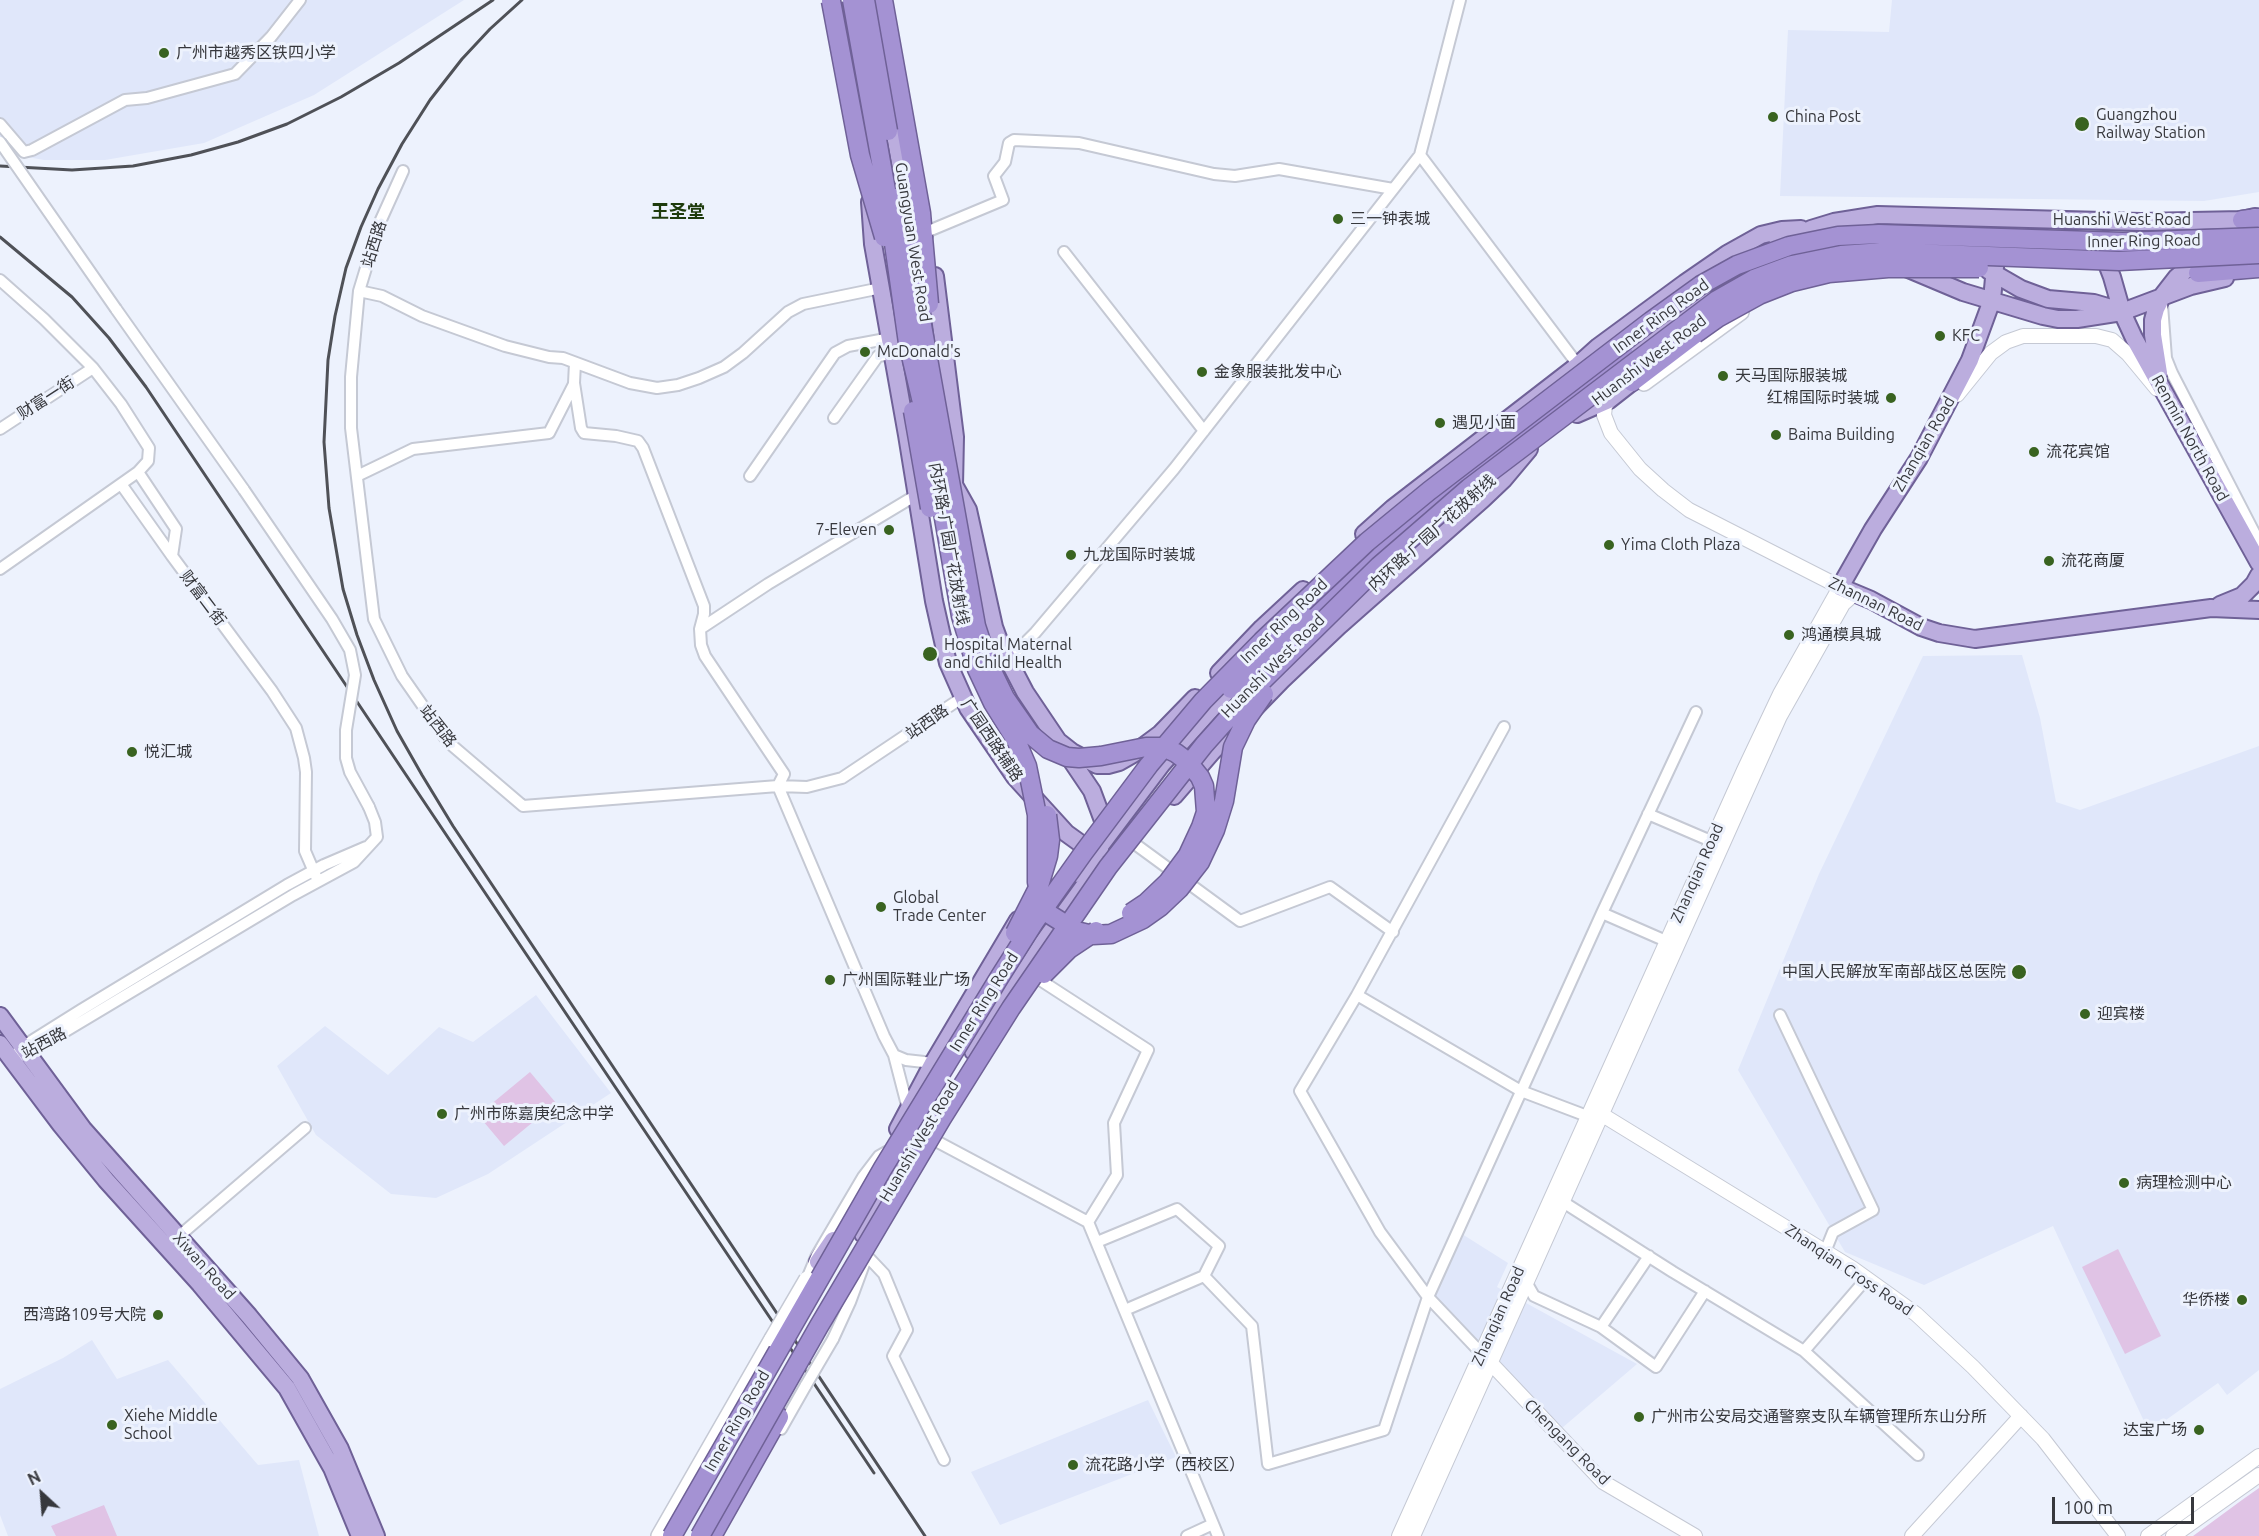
<!DOCTYPE html>
<html>
<head>
<meta charset="utf-8">
<style>
  body { margin:0 }
  #map { position:relative; width:2259px; height:1536px; overflow:hidden; background:#edf2fd; font-family:Ubuntu,sans-serif }
  canvas { display:block }
  .north { position:absolute; left:12px; top:1464px; width:60px; height:60px; -webkit-text-stroke:4px #edf2fd; paint-order:stroke; rotate:334deg; font-size:16px; font-weight:700; line-height:24px; text-align:center; color:#37383d }
  .north::after { content:''; display:block; margin:auto; width:21px; height:27px; background:#37383d; clip-path:polygon(50% 0,100% 100%,50% 72%,0 100%) }
  .scale { position:absolute; left:2052px; top:1497px; width:142px; height:27px; box-sizing:border-box; border:3px solid #37383d; border-top:0; padding-left:8px; font-size:18px; line-height:21px; white-space:nowrap; color:#37383d; -webkit-text-stroke:4px #edf2fd; paint-order:stroke }
</style>
</head>
<body>
<div id="map">
<canvas width="2259" height="1536"></canvas>
<div class="north">N</div>
<div class="scale">100 m</div>
</div>
<script>
const c = document.querySelector('canvas').getContext('2d');
c.lineJoin = 'round';
function paint(path, color) { c.fillStyle = color; c.fill(path, 'evenodd'); }
const shape = rows => new Path2D(rows.map(r => 'M' + r).join(''));
function stroke(path, color, width, dash) { c.strokeStyle = color; c.lineWidth = width; c.lineCap = dash ? 'butt' : 'round'; c.setLineDash(dash || []); c.stroke(path); }
function write(font, color, halo, rows, align = 'center') {
  c.font = font + ' Ubuntu,"Noto Sans SC",sans-serif'; c.lineWidth = 6; c.setLineDash([]); c.textBaseline = 'middle'; c.strokeStyle = halo; c.fillStyle = color; for (const [text, x, y, turn = 0] of rows) {
    c.save(); c.translate(x, y); c.rotate((+turn || 0) * Math.PI / 180); c.textAlign = isNaN(turn) ? turn : align; if (halo) c.strokeText(text, 0, 0); c.fillText(text, 0, 0); c.restore();
  }
}
paint(shape([
  [0,0,464,0,314,95,204,143,105,160,44,160,0,152],
  [1892,0,2259,0,2259,192,2204,201,1780,196,1788,30,1889,32],
  [2022,655,2040,718,2056,802,2080,810,2259,746,2259,1370,2227,1395,2218,1383,2149,1432,2053,1226,1924,1285,1845,1252,1738,1070,1819,874,1923,656],
  [536,995,611,1093,488,1174,436,1198,391,1194,316,1135,277,1066,325,1026,388,1075,439,1027,473,1042],
  [1462,1234,1508,1263,1497,1287,1637,1364,1562,1428,1433,1297],
  [92,1340,117,1379,168,1360,258,1465,299,1460,319,1536,8,1536,0,1515,0,1389,63,1358],
  [1148,1400,1176,1457,1000,1525,971,1472]
]), '#e0e7fa');
paint(shape([
  [530,1072,556,1103,504,1146,478,1115],
  [2118,1249,2161,1336,2125,1354,2082,1267],
  [2259,1488,2259,1536,2193,1536,2242,1500],
  [104,1505,117,1536,56,1536,51,1526]
]), '#e0c3e5');
const minor = shape([
  [0,124,24,152,32,150,125,100,147,98,235,74,271,37,300,0],
  [1420,155,1578,365],
  [403,171,380,222,359,291,351,377,351,428,374,619,402,676,448,742,523,806,778,786,807,787,842,778,963,697],
  [931,230,1003,200,994,176,1005,162,1009,143,1014,140,1079,143,1214,174,1235,176,1279,169,1393,189],
  [1064,252,1204,431],
  [0,280,44,319,93,368,121,404,149,448,148,461,138,472,0,569],
  [359,291,382,296,422,316,505,346,549,357,563,358,630,383,657,388,678,385,699,378,724,367,743,353,788,312,803,304,881,288],
  [2162,305,2166,358,2172,373,2259,542],
  [116,309,244,490],
  [575,363,574,383,581,428,584,433,616,436,638,441,643,448,704,606,704,614,700,629,701,645,705,656,784,774,778,786,884,1036,894,1055,908,1109],
  [834,418,878,356,893,354],
  [0,429,93,368],
  [138,472,176,529,172,556,272,691,296,728,304,758,306,772,305,851,318,881],
  [357,476,413,449,549,433,574,384],
  [750,476,835,353,848,346,891,338],
  [121,484,172,556],
  [700,629,768,584,918,494],
  [1008,660,1035,633,1174,469,1420,155,1460,0],
  [1504,727,1357,995,1521,1091,1587,1116],
  [1648,814,1711,841],
  [1135,844,1240,921,1330,887,1393,932],
  [1602,913,1666,941],
  [1037,978,1148,1050,1114,1123,1117,1175,1088,1222,1218,1536],
  [1780,1015,1873,1210,1833,1232,1825,1252],
  [18,1051,22,1047,81,1010,287,885,324,865,366,847],
  [894,1055,906,1060,933,1063],
  [24,1056,293,895,354,862,377,837,375,822,369,807],
  [936,1141,1088,1222],
  [1563,1202,1673,1272,1804,1351,1918,1455],
  [178,1237,305,1128],
  [1097,1242,1177,1209,1219,1246,1204,1276],
  [807,1279,817,1255,863,1177,879,1156,886,1152,892,1154],
  [1523,1280,1526,1282,1534,1296,1601,1327,1656,1367,1705,1291],
  [1125,1310,1204,1276,1252,1326,1268,1464,1384,1430,1428,1297,1380,1232,1300,1091,1357,995],
  [1601,1327,1649,1256],
  [833,1339,850,1302,867,1256,884,1274,907,1330,893,1356,944,1460],
  [1804,1351,1867,1278],
  [1481,1353,1428,1297,1602,913,1696,712],
  [781,1429,806,1385],
  [1187,1536,1213,1524]
]);
const tertiary = shape([
  [1957,395,1991,353,2006,342,2023,336,2096,336,2112,340,2128,354,2157,389],
  [1595,1115,1601,1114,1852,1268,1916,1314,1973,1367,2043,1439,2118,1536],
  [1486,1358,1603,1482,1695,1536],
  [1399,1536,1744,770,1780,694,1840,587,1689,510,1663,490,1640,469,1611,433,1604,415,1605,406,1609,400],
  [1413,1536,1780,716,1843,604,1852,596,1858,594],
  [1912,1536,2021,1416],
  [2148,1536,2259,1456],
  [2173,1536,2259,1475]
]);
const secondary = shape([
  [1644,383,1741,312],
  [659,1536,772,1339]
]);
const primary = shape([
  [891,113,909,212],
  [870,202,873,244,907,435,934,601,948,663,968,708,1015,777,1066,833,1084,846,1100,849],
  [1995,243,1995,267,1992,300,1970,360,1919,458,1873,529,1840,587,1871,600,1921,627,1939,633,1975,639,2211,608,2259,610],
  [1777,245,1811,229,1834,222,1878,215,2141,222,2242,220,2255,217],
  [2102,251,2112,277,2122,312,2134,338,2259,563],
  [1906,268,1963,292,2043,316,2058,319,2077,319,2122,312,2191,286,2225,278],
  [1988,270,2021,289,2048,299,2094,303,2121,311],
  [935,276,955,437,954,485,968,510,994,627,1001,646,1025,692,1058,741,1072,752,1097,765,1108,765,1119,762,1133,754,1160,734,1195,698],
  [1614,362,1708,291],
  [2159,373,2153,335,2153,320,2156,309,2163,295,2177,277,2191,266,2209,257],
  [1577,414,1609,400,1632,382],
  [1364,534,1393,508,1578,365,1598,347,1685,283,1727,254,1761,235,1782,230,1801,229],
  [2220,605,2242,596,2254,584,2259,575],
  [1219,673,1262,628,1303,590],
  [1065,751,1092,791,1108,834],
  [1174,796,1212,752,1282,680,1339,626,1483,499,1503,480,1529,449],
  [1079,874,1162,764,1239,678],
  [0,1016,83,1129,249,1316,300,1378,340,1449,376,1536],
  [0,1044,61,1125,106,1180,200,1284,287,1388,332,1468,360,1536],
  [973,1051,1042,944,1100,864],
  [898,1129,933,1063,1018,920],
  [863,1234,916,1145],
  [818,1262,833,1240]
]);
const trunk = shape([
  [883,0,921,213,923,237],
  [2242,220,2259,218],
  [2198,273,2259,268],
  [1632,382,1695,334],
  [1313,613,1439,501,1624,354],
  [712,1536,779,1417]
]);
stroke(minor, '#c5c9d4', 14);
stroke(tertiary, '#c5c9d4', 16);
stroke(secondary, '#c5c9d4', 18);
stroke(primary, '#6f6197', 20);
stroke(trunk, '#6f6197', 21);
stroke(minor, '#fff', 10);
stroke(tertiary, '#fff', 14);
stroke(secondary, '#fff', 15);
stroke(primary, '#bbadde', 16);
stroke(trunk, '#a492d3', 18);
stroke(shape([
  [522,0,490,29,462,59,430,100,402,144,378,189,361,227,346,268,335,316,328,360,324,442,329,508,343,589,357,635,374,680,397,731,422,775,453,826,925,1536],
  [0,166,72,170,133,166,191,155,238,142,287,124,341,97,399,63,493,0],
  [0,237,72,297,109,338,146,387,874,1473]
]), '#4f5157', 3);
const minorBridge = shape([
  [0,142,116,309],
  [244,490,332,619,350,650,355,675,346,730,346,758,350,772,369,807],
  [806,1385,833,1339]
]);
const secondaryBridge = shape([
  [772,1339,807,1279]
]);
const trunkBridge = shape([
  [852,0,888,201,908,343,929,432,961,616,977,669,993,703,1016,740,1027,766,1037,815,1037,882,1040,896,1049,914,1076,931,1093,935,1111,934,1143,919,1160,907,1179,889,1200,862,1215,830,1224,801,1233,747,1246,720,1264,694],
  [865,0,888,131],
  [831,1,860,155,884,237],
  [899,197,976,626,988,663,1005,698,1030,734,1048,749,1067,757,1079,758,1101,756,1146,747,1163,747,1176,753,1188,762,1200,777,1204,786,1206,812,1201,827,1188,855,1168,882,1146,903,1131,913],
  [923,237,929,304],
  [1695,334,1719,317,1759,295,1792,282,1829,273,1888,268,1979,268],
  [913,411,930,508],
  [1231,689,1307,618],
  [1015,933,1039,886,1048,856,1050,840,1047,815],
  [1044,974,1069,949,1096,931],
  [672,1536,883,1168,999,978,1035,921,1084,852,1149,765,1203,701,1262,641,1367,542,1429,491,1651,321,1701,285,1737,265,1789,246,1838,236,1879,234,2123,242,2259,237],
  [700,1536,819,1326,942,1118,1011,1008,1108,867,1204,745,1255,688,1379,566,1469,488,1717,300,1754,279,1792,265,1841,255,1884,252,2119,261,2259,254]
]);
stroke(minorBridge, '#c5c9d4', 14, []);
stroke(secondaryBridge, '#c5c9d4', 18, []);
stroke(trunkBridge, '#6f6197', 21, []);
stroke(minorBridge, '#fff', 10);
stroke(secondaryBridge, '#fff', 15);
stroke(trunkBridge, '#a492d3', 18);
for (const [x, y, r, color] of [
  [164,53,6,"#396320"],
  [1773,117,6,"#396320"],
  [2082,124,8,"#396320"],
  [1338,219,6,"#396320"],
  [1940,336,6,"#396320"],
  [865,352,6,"#396320"],
  [1202,372,6,"#396320"],
  [1723,376,6,"#396320"],
  [1891,398,6,"#396320"],
  [1440,423,6,"#396320"],
  [1776,435,6,"#396320"],
  [2034,452,6,"#396320"],
  [889,530,6,"#396320"],
  [1609,545,6,"#396320"],
  [1071,555,6,"#396320"],
  [2049,561,6,"#396320"],
  [1789,635,6,"#396320"],
  [930,654,8,"#396320"],
  [132,752,6,"#396320"],
  [881,907,6,"#396320"],
  [2019,972,8,"#396320"],
  [830,980,6,"#396320"],
  [2085,1014,6,"#396320"],
  [442,1114,6,"#396320"],
  [2124,1183,6,"#396320"],
  [2242,1300,6,"#396320"],
  [158,1315,6,"#396320"],
  [1639,1417,6,"#396320"],
  [112,1425,6,"#396320"],
  [2199,1430,6,"#396320"],
  [1073,1465,6,"#396320"]
]) { const dot = new Path2D(); dot.arc(x, y, r, 0, 2 * Math.PI); c.fillStyle = color; c.fill(dot); stroke(dot, '#edf2fd', 2); }
write('16px', '#37383d', '#edf2fd', [
  ["广州市越秀区铁四小学",176,53],
  ["Guangzhou",2096,115],
  ["Railway Station",2096,133],
  ["China Post",1785,117],
  ["三一钟表城",1350,219],
  ["KFC",1952,336],
  ["McDonald's",877,352],
  ["金象服装批发中心",1214,372],
  ["天马国际服装城",1735,376],
  ["红棉国际时装城",1879,398,"right"],
  ["遇见小面",1452,423],
  ["Baima Building",1788,435],
  ["流花宾馆",2046,452],
  ["7-Eleven",877,530,"right"],
  ["Yima Cloth Plaza",1621,545],
  ["九龙国际时装城",1083,555],
  ["流花商厦",2061,561],
  ["鸿通模具城",1801,635],
  ["Hospital Maternal",944,645],
  ["and Child Health",944,663],
  ["悦汇城",144,752],
  ["Global",893,898],
  ["Trade Center",893,916],
  ["中国人民解放军南部战区总医院",2006,972,"right"],
  ["广州国际鞋业广场",842,980],
  ["迎宾楼",2097,1014],
  ["广州市陈嘉庚纪念中学",454,1114],
  ["病理检测中心",2136,1183],
  ["华侨楼",2230,1300,"right"],
  ["西湾路109号大院",146,1315,"right"],
  ["Xiehe Middle",124,1416],
  ["School",124,1434],
  ["广州市公安局交通警察支队车辆管理所东山分所",1651,1417],
  ["达宝广场",2187,1430,"right"],
  ["流花路小学（西校区）",1085,1465]
], 'left');
write('16px', '#37383d', '#edf2fd', [
  ["Huanshi West Road",2122,220],
  ["Inner Ring Road",2144,241,-1],
  ["Guangyuan West Road",913,242,81],
  ["站西路",374,244,-73],
  ["Inner Ring Road",1661,316,-36],
  ["Huanshi West Road",1649,360,-37],
  ["财富一街",46,398,-33],
  ["Renmin North Road",2190,438,61],
  ["Zhanqian Road",1924,444,-60],
  ["内环路-广园广花放射线",1432,533,-42],
  ["内环路-广园广花放射线",949,544,80],
  ["财富二街",203,598,53],
  ["Zhannan Road",1876,604,26],
  ["Inner Ring Road",1284,621,-44],
  ["Huanshi West Road",1273,666,-45],
  ["站西路",927,722,-35],
  ["站西路",438,726,52],
  ["广园西路辅路",992,740,56],
  ["Zhanqian Road",1697,873,-66],
  ["Inner Ring Road",984,1002,-58],
  ["站西路",44,1043,-28],
  ["Huanshi West Road",919,1141,-59],
  ["Xiwan Road",204,1266,48],
  ["Zhanqian Cross Road",1849,1270,34],
  ["Zhanqian Road",1498,1316,-66],
  ["Inner Ring Road",737,1421,-60],
  ["Chengang Road",1567,1442,45]
]);
write('bold 18px', '#1e3b0c', '#edf2fd', [
  ["王圣堂",678,212]
]);
</script>
</body>
</html>
